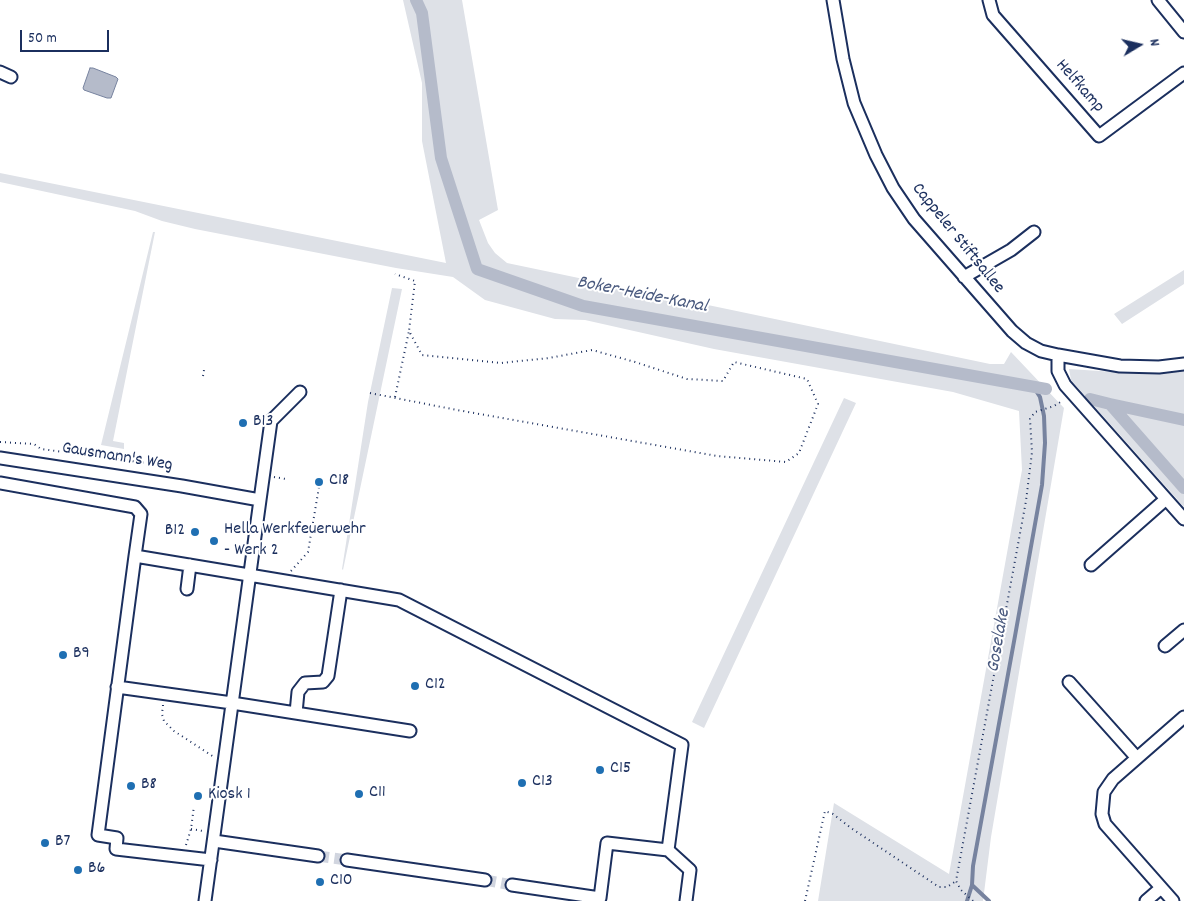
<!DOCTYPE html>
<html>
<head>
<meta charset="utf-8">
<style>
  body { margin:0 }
  #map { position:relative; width:1184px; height:901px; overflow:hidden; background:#fff; font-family:Dekko,sans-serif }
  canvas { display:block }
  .north { position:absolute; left:1114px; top:20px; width:50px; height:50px; -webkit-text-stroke:4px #fff; paint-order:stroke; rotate:81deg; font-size:14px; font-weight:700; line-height:20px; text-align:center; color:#1b2f5e }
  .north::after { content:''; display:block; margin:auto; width:18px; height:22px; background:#1b2f5e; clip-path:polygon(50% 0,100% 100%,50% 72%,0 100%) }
  .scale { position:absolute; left:20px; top:30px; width:89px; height:22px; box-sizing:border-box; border:2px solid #1b2f5e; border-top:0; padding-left:6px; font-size:15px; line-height:18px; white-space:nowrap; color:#1b2f5e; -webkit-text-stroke:4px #fff; paint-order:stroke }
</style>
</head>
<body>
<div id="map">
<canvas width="1184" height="901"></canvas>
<div class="north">N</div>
<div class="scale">50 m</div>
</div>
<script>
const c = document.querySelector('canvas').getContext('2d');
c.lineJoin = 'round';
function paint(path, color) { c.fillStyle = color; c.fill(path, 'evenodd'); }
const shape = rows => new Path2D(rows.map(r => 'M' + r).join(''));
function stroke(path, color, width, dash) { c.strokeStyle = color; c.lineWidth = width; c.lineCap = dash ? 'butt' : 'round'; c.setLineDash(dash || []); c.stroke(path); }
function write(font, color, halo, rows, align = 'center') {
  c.font = font + ' Dekko,sans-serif'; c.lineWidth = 4; c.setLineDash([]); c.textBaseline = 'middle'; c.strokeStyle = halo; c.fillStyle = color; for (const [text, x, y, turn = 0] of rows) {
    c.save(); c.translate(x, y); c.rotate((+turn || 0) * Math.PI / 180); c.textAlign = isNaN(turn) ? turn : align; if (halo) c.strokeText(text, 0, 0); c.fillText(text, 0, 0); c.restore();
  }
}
paint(shape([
  [403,0,462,0,498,210,479,220,488,243,495,253,507,263,990,364,1004,364,1011,352,1064,408,991,837,983,901,818,901,834,803,949,874,1022,470,1019,411,953,392,714,349,585,320,555,319,485,300,453,277,396,268,195,229,162,221,135,211,0,182,0,173,446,263,422,141,422,83],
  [153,232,155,232,113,441,124,443,124,449,101,445],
  [1184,270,1184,284,1122,324,1114,314],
  [392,288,402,289,343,570,342,569,368,402],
  [1069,369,1115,372,1171,372,1184,369,1184,507,1071,380],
  [844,398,856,403,704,728,692,722]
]), '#dee1e7');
const water = shape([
  [90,68,93,68,116,77,118,79,111,98,107,98,84,90,83,88,90,68]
]);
paint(water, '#b5bbca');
stroke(water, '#77839f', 1);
stroke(shape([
  [972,885,989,901],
  [967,901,972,885,973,866,1015,636,1042,485,1045,443,1044,416,1040,397,1033,386]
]), '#77839f', 4);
stroke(shape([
  [416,0,422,13,441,158,477,269,583,306,1046,389],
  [1090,399,1110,404,1184,488],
  [1110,404,1184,420]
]), '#b5bbca', 12);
stroke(shape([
  [318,856,347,860],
  [485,880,512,885]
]), '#d1d5df', 11, [11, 5.5]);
const minor = shape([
  [833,0,843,59,854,103,876,155,893,188,914,219,1012,331,1026,343,1041,351,1058,355,1120,366,1159,367,1184,364],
  [989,0,993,15,1099,136,1184,73],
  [1158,0,1184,32],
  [0,72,11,77],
  [964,277,1011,250,1034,232],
  [1058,355,1058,371,1065,385,1184,519],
  [0,458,182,486,260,500,205,901],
  [0,483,135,507,141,514,135,556,399,600,682,745,668,850],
  [260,500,271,421,300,392],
  [135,556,98,835,117,838,116,849,211,860],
  [1091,565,1166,499],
  [187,589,190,565],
  [1165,646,1184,630],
  [1069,682,1137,758],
  [117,687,232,703,410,731],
  [296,713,298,692,305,683,323,682,328,676,341,590],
  [214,841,318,856],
  [347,860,485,880],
  [512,885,600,898,607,843,668,850,690,870,686,901],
  [1146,901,1161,888],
  [1173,901,1105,824,1102,814,1104,792,1113,779,1184,717]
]);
stroke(minor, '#1b2f5e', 15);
stroke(shape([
  [203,376,204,370],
  [370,393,457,410,717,456,786,462,799,453,818,404,807,379,734,362,723,381,687,379,635,362,592,350,549,358,501,363,422,355,409,331,415,281,395,274],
  [395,397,409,331],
  [0,442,34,444,41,449,154,464],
  [274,477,286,479],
  [291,571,308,552,319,487],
  [163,705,162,714,164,721,174,731,214,757],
  [191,829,203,831],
  [186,845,191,829,194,806],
  [805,901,825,811,833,814,851,828,939,887,947,887,956,881],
  [973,901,961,890,956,881,1026,501,1032,452,1030,419,1035,412,1054,406,1062,401]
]), '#1b2f5e', 2, [1, 4]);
stroke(minor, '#fff', 11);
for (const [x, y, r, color] of [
  [243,423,5,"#1f6fb2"],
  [319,482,5,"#1f6fb2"],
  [195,532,5,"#1f6fb2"],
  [214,541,5,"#1f6fb2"],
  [63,655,5,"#1f6fb2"],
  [415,686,5,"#1f6fb2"],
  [600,770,5,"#1f6fb2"],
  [522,783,5,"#1f6fb2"],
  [131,786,5,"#1f6fb2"],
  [359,794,5,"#1f6fb2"],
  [198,796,5,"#1f6fb2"],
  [45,843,5,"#1f6fb2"],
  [78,870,5,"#1f6fb2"],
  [320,882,5,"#1f6fb2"]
]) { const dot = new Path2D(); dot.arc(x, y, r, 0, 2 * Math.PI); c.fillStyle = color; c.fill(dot); stroke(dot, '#fff', 2); }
write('18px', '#1b2f5e', '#fff', [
  ["Helfkamp",1079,87,49],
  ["Cappeler Stiftsallee",957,239,51],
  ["Gausmann's Weg",117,458,9]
]);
write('18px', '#1b2f5e', '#fff', [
  ["B13",253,423],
  ["C18",329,482],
  ["Hella Werkfeuerwehr",224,531],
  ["- Werk 2",224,552],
  ["B12",185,532,"right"],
  ["B9",73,655],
  ["C12",425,686],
  ["C15",610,770],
  ["C13",532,783],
  ["B8",141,786],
  ["C11",369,794],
  ["Kiosk 1",208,796],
  ["B7",55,843],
  ["B6",88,870],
  ["C10",330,882]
], 'left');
write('italic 19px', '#49597e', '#fff', [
  ["Boker-Heide-Kanal",642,296,11],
  ["Goselake",1000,641,-80]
]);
</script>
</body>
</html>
